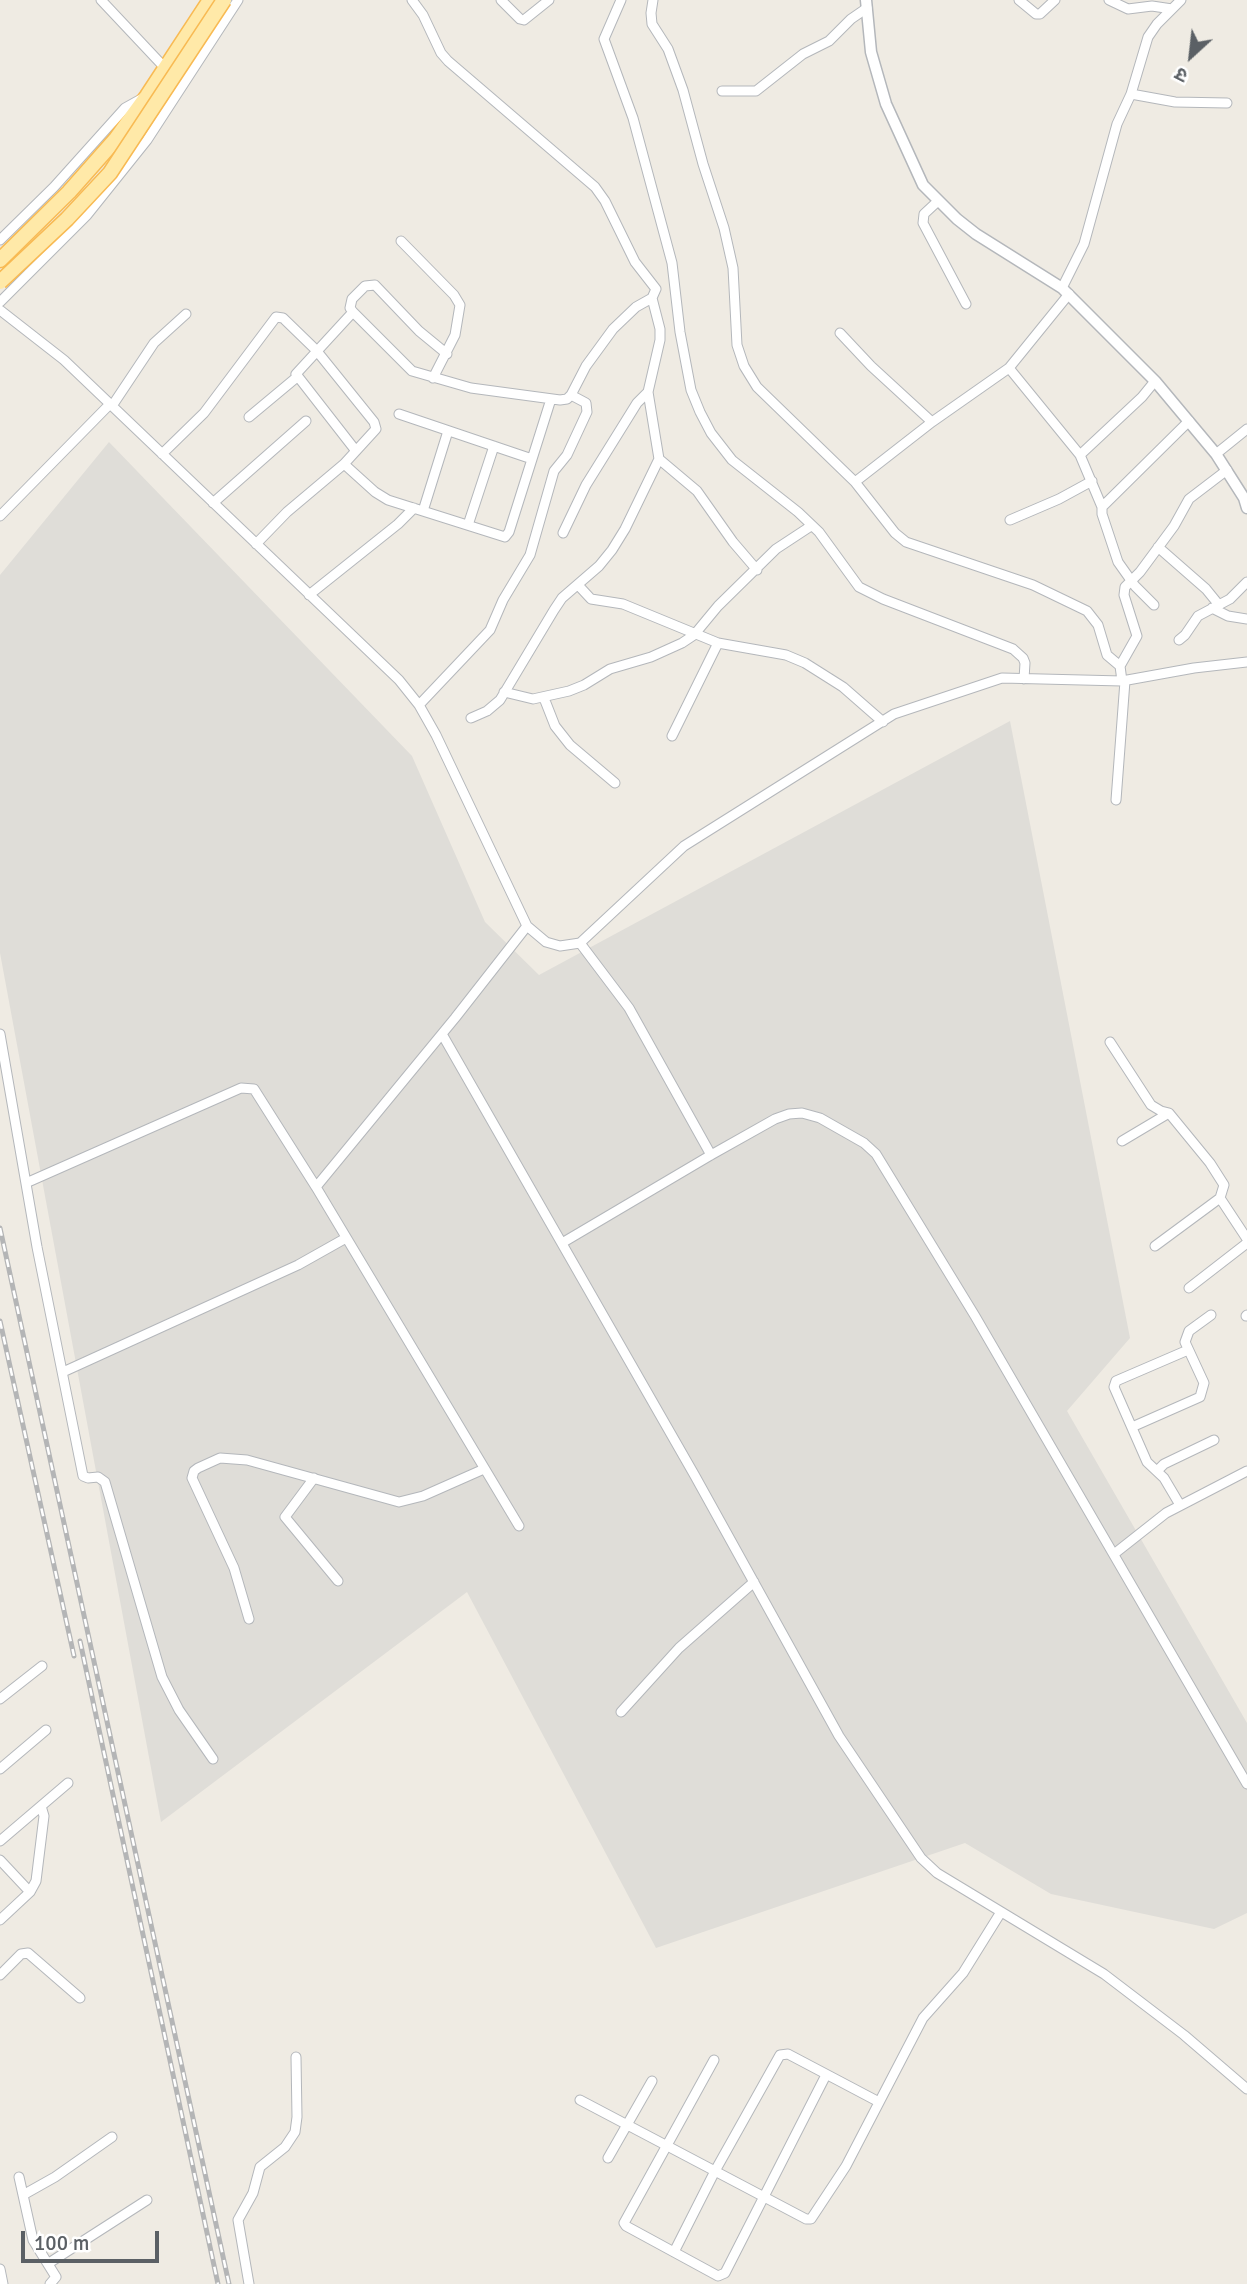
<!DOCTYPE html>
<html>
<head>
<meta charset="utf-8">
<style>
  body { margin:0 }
  #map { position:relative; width:1247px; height:2284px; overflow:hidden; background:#efebe3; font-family:Signika,"Noto Sans Devanagari",sans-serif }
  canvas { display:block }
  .north { position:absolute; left:1156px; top:21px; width:70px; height:70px; -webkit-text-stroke:5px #fff; paint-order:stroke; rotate:207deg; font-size:19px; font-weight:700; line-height:28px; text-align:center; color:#5b6065 }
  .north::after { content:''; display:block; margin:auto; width:24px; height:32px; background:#5b6065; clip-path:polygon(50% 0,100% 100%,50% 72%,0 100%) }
  .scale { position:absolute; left:21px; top:2231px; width:138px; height:32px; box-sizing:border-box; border:4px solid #5b6065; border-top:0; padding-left:9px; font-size:21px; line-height:24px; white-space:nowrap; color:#5b6065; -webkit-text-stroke:5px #fff; paint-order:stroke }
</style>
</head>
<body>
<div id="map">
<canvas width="1247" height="2284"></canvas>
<div class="north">उ</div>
<div class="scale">100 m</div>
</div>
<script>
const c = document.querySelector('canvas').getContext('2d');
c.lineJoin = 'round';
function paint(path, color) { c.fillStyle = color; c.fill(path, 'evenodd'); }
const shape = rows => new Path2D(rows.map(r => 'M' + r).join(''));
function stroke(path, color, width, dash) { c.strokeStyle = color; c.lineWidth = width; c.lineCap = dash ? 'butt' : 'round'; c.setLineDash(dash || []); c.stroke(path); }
paint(shape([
  [109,442,412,756,485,922,539,975,1010,721,1130,1338,1067,1411,1247,1723,1247,1913,1214,1929,1051,1894,965,1843,656,1948,467,1592,161,1822,0,953,0,575]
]), '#dfddd8');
const minor = shape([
  [101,0,165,68],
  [412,0,423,15,441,53,448,61,595,187,605,201,635,262,656,289,652,298,636,307,613,329,586,366,571,395,567,399,560,400,471,388,412,371,353,312,350,308,352,299,365,286,375,285,419,331,447,354],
  [501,0,520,19,524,20,549,0],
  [621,0,604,39,633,118,672,263,680,332,691,390,700,412,711,433,732,460,798,512,819,532,859,587,883,599,1013,649,1023,658,1025,663,1024,679],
  [653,0,651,13,652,24,668,49,683,90,703,164,724,228,733,268,737,345,744,366,757,387,855,482,895,533,906,542,1033,585,1087,611,1098,625,1107,655,1120,666,1122,681],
  [1019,0,1036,14,1040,14,1055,0],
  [1109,0,1128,9,1152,6,1172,9],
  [722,91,756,91,803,54,829,41,851,19,867,8],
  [1131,94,1175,102,1227,103],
  [938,201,924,214,923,223,966,304],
  [0,240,54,187,125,108,143,98],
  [401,241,454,295,460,305,455,335,433,378],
  [1062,288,1084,244,1117,124,1131,94,1148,37,1157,24,1181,0],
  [0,302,87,215,147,140,238,0],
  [0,310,64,360,399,680,419,705,436,735,527,926,546,942,560,946,580,943,684,846,894,714,1002,678,1122,681,1194,668,1247,662],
  [353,312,296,374,356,451],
  [840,333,871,366,932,422],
  [1009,368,1080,455,1102,507,1102,514,1118,562,1135,586,1154,605],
  [399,414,532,459],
  [249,417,297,377],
  [162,454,204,413,276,317,283,318,316,350,374,422,376,429,344,464,287,512,256,544],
  [1216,454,1247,429],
  [1080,455,1142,397,1155,381],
  [659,459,697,491,733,542,757,570],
  [344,464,375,492,388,500,505,537,509,532,551,399],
  [855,482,932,422,1009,368,1069,294],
  [213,503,306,421],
  [1102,507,1189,421],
  [423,511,448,431],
  [0,516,110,404,112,406,154,343,186,314],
  [1010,520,1059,499,1092,481],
  [468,525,494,446],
  [563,533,586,485,637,403,648,392],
  [1158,547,1206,589,1219,605],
  [578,585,591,599,623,604,718,643,786,655,805,663,843,687,883,722],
  [309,595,398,524,414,508],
  [1212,608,1228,616,1247,619],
  [1179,640,1185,635,1198,616,1230,599,1247,582],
  [1120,666,1137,636,1124,595,1125,587,1140,572,1174,526,1189,499,1227,470],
  [504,692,533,699,569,691,584,685,610,669,651,657,682,643,694,635,718,606,776,549,811,526],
  [544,698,555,726,570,745,615,783],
  [419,705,490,630,503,600,530,555,554,471,567,455,587,412,586,403,571,395],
  [471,718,487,711,500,700,554,610,562,598,599,566,612,550,625,529,659,459,648,392,660,340,660,329,652,298],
  [672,736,718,643],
  [1116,800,1125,681],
  [580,943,629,1008,711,1155],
  [0,1034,37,1247,83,1476,88,1478,98,1477,105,1482,162,1677,179,1710,213,1759],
  [442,1034,695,1476,839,1736,921,1858,937,1873,1104,1974,1184,2035,1247,2089],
  [1110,1042,1151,1105,1161,1111,1169,1113,1210,1163,1224,1185,1220,1198,1247,1239],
  [1122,1141,1169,1113],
  [26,1183,241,1088,254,1089,316,1187,519,1526],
  [316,1187,455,1018,527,926],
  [562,1243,711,1155,775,1119,789,1114,802,1113,820,1118,864,1143,876,1154,975,1316,1247,1784],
  [1155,1246,1220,1198],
  [1189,1288,1247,1243],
  [1246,1316,1247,1315],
  [63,1372,298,1265,346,1238],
  [1132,1427,1200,1397,1204,1383,1185,1342,1189,1331,1211,1315],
  [1157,1471,1164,1464,1214,1440],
  [314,1478,285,1517,338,1581],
  [1180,1505,1164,1478,1147,1462,1114,1387,1116,1381,1188,1350],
  [1114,1554,1166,1513,1247,1471],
  [249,1619,234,1568,192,1478,194,1471,198,1468,220,1458,247,1460,399,1502,423,1496,484,1469],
  [0,1699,42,1666],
  [621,1712,679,1648,754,1582],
  [0,1769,46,1730],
  [0,1841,68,1783],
  [0,1860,30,1892],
  [0,1920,30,1892,36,1881,44,1816,41,1806],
  [0,1975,21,1954,28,1953,80,1998],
  [714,2060,624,2223,626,2226,718,2276,725,2273,826,2075],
  [580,2100,806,2219,811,2219,846,2166,923,2018,963,1973,1001,1912],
  [608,2158,652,2081],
  [19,2177,33,2240,56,2277,50,2284],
  [23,2195,55,2177,112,2137],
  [674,2252,715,2171,780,2055,788,2054,879,2102],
  [49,2263,147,2200],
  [0,2269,3,2284],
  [249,2284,238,2220,253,2193,260,2167,285,2147,295,2132,297,2117,296,2057]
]);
const tertiary = shape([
  [866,0,871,52,886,104,923,185,957,219,976,234,1062,288,1155,381,1216,454,1244,498,1247,508]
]);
const primary = shape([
  [0,260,69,192,115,140,147,96,210,0]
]);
stroke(minor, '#b4b7bb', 11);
stroke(tertiary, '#b4b7bb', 13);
stroke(primary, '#f8ba53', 17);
stroke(minor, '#fff', 9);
stroke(tertiary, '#fff', 10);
stroke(primary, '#ffe9a8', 14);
const rail = shape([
  [0,1228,229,2284],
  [0,1321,74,1656],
  [80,1641,218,2284]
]);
stroke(rail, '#b4b5b6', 5);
stroke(rail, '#fff', 2.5, [8]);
const primaryBridge = shape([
  [0,282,67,219,110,173,224,0]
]);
stroke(primaryBridge, '#f8ba53', 17, []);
stroke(primaryBridge, '#ffe9a8', 14);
</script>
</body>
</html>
